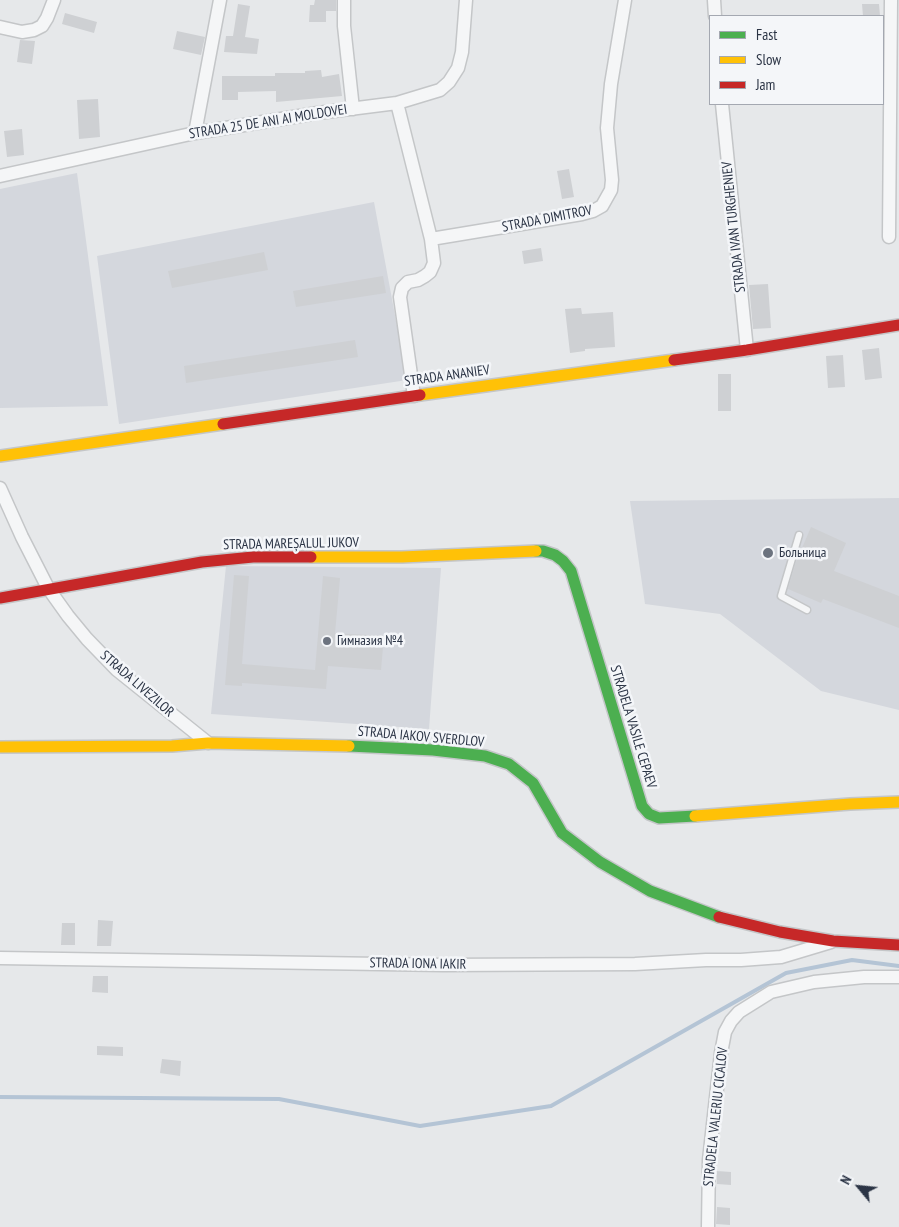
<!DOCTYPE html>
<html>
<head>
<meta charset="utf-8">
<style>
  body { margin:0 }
  #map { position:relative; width:899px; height:1227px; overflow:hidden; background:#e6e8ea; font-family:"PT Sans Narrow",sans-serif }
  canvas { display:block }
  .legend { position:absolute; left:709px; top:15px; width:175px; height:90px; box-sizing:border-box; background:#f4f6f9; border:1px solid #a4a8b1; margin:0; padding:6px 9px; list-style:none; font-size:15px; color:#2b3445 }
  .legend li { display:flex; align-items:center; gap:10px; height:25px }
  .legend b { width:25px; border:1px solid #a4a8b1 }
  .north { position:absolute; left:834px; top:1162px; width:50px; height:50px; -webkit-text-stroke:4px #f4f6f9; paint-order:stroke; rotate:298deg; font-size:14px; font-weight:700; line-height:20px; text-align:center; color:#2b3445 }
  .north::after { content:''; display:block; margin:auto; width:18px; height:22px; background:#2b3445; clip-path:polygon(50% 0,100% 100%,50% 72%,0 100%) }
</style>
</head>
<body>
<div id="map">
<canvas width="899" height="1227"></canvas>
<ul class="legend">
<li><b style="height:6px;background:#4caf50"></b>Fast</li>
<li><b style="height:6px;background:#ffc107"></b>Slow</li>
<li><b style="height:6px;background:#c62828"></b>Jam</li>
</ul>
<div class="north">N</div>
</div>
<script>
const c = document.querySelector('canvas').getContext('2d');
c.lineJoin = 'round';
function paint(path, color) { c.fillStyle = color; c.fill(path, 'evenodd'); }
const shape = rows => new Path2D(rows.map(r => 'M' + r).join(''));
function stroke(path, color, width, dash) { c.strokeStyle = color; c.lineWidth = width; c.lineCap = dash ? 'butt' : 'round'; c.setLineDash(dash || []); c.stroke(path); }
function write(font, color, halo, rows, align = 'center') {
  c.font = font + ' "PT Sans Narrow",sans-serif'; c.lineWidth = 5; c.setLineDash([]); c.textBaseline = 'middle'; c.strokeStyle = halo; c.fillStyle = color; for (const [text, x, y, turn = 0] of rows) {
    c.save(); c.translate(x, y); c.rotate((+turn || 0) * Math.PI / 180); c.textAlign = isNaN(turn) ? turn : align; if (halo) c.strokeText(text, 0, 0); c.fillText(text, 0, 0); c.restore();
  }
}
paint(shape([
  [77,173,108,406,0,408,0,189],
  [374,202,407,380,119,424,97,256],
  [899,498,899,710,821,691,720,614,645,604,630,501],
  [226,566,441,568,429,729,211,714]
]), '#d4d7dd');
stroke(shape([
  [0,1097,279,1099,420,1126,551,1106,786,973,852,960,899,966]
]), '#b4c4d5', 4);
paint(shape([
  [315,0,336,0,336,11,326,11,326,22,309,22,310,5,314,5],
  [238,4,250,6,245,37,259,39,257,54,224,52,226,36,233,36],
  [862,4,879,4,880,16,863,16],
  [65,13,97,22,94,33,62,24],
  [177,31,205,37,201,55,173,49],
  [20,40,35,41,32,64,17,62],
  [321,70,322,77,339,74,342,96,276,102,276,91,238,92,238,100,222,100,222,76,275,76,275,73,305,73,305,71],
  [98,99,100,137,79,139,77,100],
  [22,129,24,155,7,157,4,131],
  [569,169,574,197,562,199,557,171],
  [541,248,543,261,524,264,522,251],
  [264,252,268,270,172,288,168,271],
  [383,276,386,293,296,307,293,291],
  [768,284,771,328,753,329,749,285],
  [581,308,582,314,613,312,615,347,585,349,585,351,570,353,565,309],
  [355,340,358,357,186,383,184,366],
  [879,348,882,378,865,380,862,350],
  [843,355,845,387,828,388,826,356],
  [718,374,731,374,731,411,718,411],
  [811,527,846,543,834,571,899,596,899,628,823,599,821,603,788,589,796,562],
  [234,575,249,576,242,664,315,670,323,576,340,578,335,633,384,636,381,670,328,666,326,689,242,683,242,686,225,685],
  [98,920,113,921,111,946,97,946],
  [62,923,75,923,75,945,61,945],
  [93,976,108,976,108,993,92,992],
  [97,1046,123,1047,123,1056,97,1055],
  [162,1059,181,1061,180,1076,160,1073],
  [717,1171,731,1172,731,1185,717,1184],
  [717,1207,730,1208,730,1225,716,1224]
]), '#ced0d3');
const lane = shape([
  [799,535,781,596,807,610]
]);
const street = shape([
  [344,0,344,26,353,109],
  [714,0,715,16],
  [0,27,22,32,34,30,42,26,47,18,54,0],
  [397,103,431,239,434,263,430,272,425,276,418,280,408,282,402,288,400,297,414,396],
  [722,104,747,350],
  [195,133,220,0],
  [0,176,195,133,318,113,397,103,440,90,449,82,458,68,462,52,466,0],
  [889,237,891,0],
  [431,239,582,214,593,211,602,206,611,190,612,180,607,128,611,84,625,0],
  [0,488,22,537,48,588,68,616,87,639,117,670,208,743],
  [0,958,444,965,635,964,706,960,741,960,781,957,831,942],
  [708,1227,709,1160,721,1053,725,1032,731,1021,739,1012,771,992,814,982,864,977,899,977]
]);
const fast = shape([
  [536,551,543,551,555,555,563,561,571,571,642,806,649,814,659,818,695,816],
  [349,746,433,750,485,756,509,764,533,783,562,833,600,862,650,891,719,917]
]);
const slow = shape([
  [420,395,674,360],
  [0,456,223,424],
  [311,557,402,557,536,551],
  [0,747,172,746,208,743,349,746],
  [695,816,850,804,899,802]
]);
const jam = shape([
  [674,360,747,350,899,325],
  [223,424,420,395],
  [0,598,202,562,253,557,311,557],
  [719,917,780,932,833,941,899,945]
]);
stroke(lane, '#c4c6c8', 9);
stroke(street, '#c4c6c8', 15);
stroke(fast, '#c4c6c8', 14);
stroke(slow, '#c4c6c8', 14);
stroke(jam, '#c4c6c8', 14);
stroke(lane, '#f5f6f7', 6);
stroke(street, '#f5f6f7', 12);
stroke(fast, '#4caf50', 11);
stroke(slow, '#ffc107', 11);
stroke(jam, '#c62828', 11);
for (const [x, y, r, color] of [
  [768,553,6,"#6c737f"],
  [327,641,5,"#6c737f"]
]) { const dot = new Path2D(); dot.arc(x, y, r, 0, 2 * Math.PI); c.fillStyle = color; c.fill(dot); stroke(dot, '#f4f6f9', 2); }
write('14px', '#2b3445', '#f4f6f9', [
  ["STRADA 25 DE ANI AI MOLDOVEI",268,122,-9],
  ["STRADA DIMITROV",547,219,-11],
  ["STRADA IVAN TURGHENIEV",734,227,-96],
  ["STRADA ANANIEV",447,376,-8],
  ["STRADA MAREȘALUL JUKOV",291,544,-1],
  ["STRADA LIVEZILOR",137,684,41],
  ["STRADELA VASILE CEPAEV",633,727,73],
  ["STRADA IAKOV SVERDLOV",421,737,5],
  ["STRADA IONA IAKIR",418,964,1],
  ["STRADELA VALERIU CICALOV",716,1117,-84]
]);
write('14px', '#2b3445', '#f4f6f9', [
  ["Больница",779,553],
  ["Гимназия №4",337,641]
], 'left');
</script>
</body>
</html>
